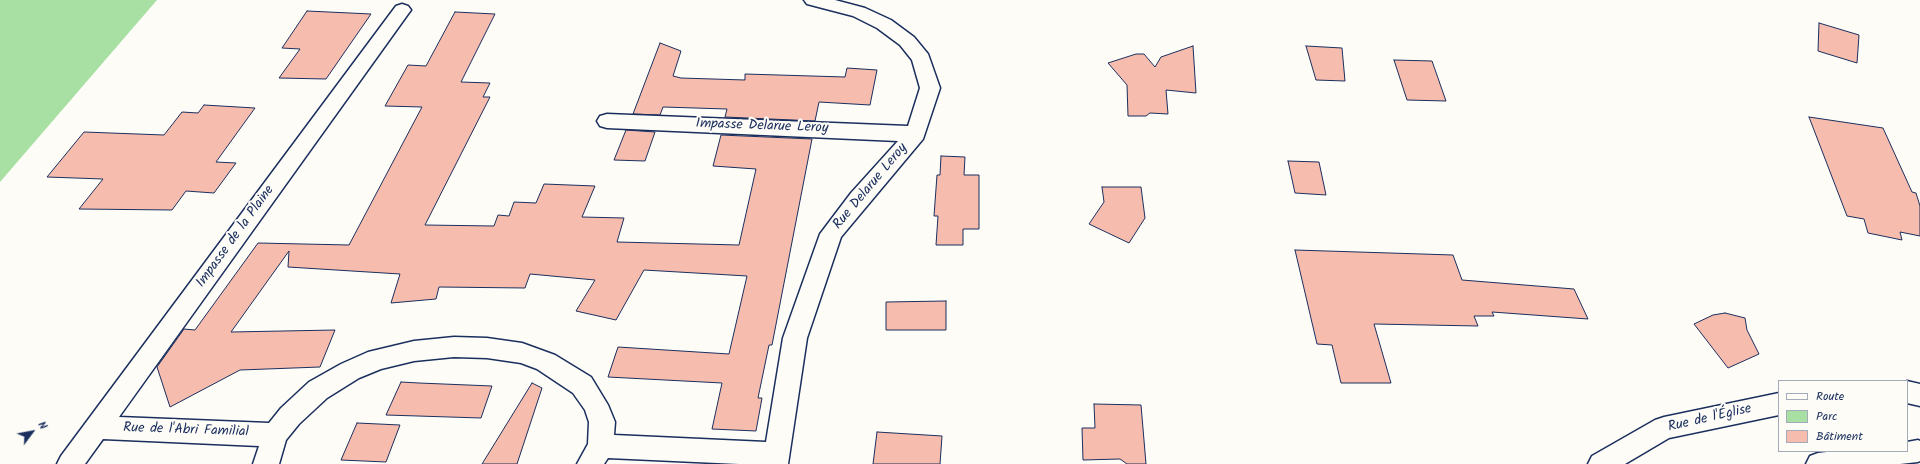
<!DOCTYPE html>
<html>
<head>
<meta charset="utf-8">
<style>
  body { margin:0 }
  #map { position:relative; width:1920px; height:464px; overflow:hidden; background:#fdfcf7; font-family:Kalam,sans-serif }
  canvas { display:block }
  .legend { position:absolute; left:1778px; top:380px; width:130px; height:72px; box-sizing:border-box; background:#fdfcf7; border:1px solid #a3aaba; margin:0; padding:5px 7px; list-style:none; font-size:12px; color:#1b2f5e }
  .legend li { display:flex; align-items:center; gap:8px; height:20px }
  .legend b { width:20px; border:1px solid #a3aaba }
  .north { position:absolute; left:12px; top:412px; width:40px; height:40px; -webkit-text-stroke:3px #fdfcf7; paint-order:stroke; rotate:58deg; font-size:11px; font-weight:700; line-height:16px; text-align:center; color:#1b2f5e }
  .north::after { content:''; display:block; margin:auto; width:14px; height:18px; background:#1b2f5e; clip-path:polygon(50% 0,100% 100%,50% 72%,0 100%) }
</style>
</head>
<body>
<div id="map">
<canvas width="1920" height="464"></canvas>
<ul class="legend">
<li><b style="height:5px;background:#fdfcf7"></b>Route</li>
<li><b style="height:11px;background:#a8dfa3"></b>Parc</li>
<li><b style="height:11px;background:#f6bcae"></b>Bâtiment</li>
</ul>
<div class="north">N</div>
</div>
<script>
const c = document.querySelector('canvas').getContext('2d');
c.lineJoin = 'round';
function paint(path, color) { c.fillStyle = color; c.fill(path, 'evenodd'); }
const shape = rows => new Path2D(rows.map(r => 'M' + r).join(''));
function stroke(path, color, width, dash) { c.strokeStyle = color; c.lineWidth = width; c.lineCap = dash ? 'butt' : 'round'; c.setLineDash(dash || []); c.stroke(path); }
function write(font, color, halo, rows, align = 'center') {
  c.font = font + ' Kalam,sans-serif'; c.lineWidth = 4; c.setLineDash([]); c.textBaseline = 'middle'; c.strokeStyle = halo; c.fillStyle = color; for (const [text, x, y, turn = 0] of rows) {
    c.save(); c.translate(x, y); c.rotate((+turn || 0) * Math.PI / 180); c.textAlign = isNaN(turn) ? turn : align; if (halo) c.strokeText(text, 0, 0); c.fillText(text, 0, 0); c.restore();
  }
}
paint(shape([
  [0,0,157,0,0,182]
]), '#a8dfa3');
const building = shape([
  [307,11,371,14,326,79,279,78,300,49,282,48,307,11],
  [455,12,495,14,461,82,490,83,483,97,490,97,425,225,494,226,498,215,509,216,514,202,536,203,544,184,595,186,582,217,624,218,617,242,739,245,756,169,713,166,721,135,812,139,772,345,769,345,758,398,762,398,756,431,712,429,722,383,608,377,618,347,729,354,747,276,644,270,616,320,576,311,595,280,530,274,525,288,439,287,436,299,391,303,400,274,288,267,289,251,231,332,335,330,320,367,240,370,170,407,157,367,184,329,195,330,258,243,349,245,422,107,385,106,408,65,426,66,455,12],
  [1819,23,1859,35,1857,63,1818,51,1819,23],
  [660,43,681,51,673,76,681,78,745,80,745,74,845,77,847,68,877,70,870,105,819,102,815,121,725,117,727,109,663,107,660,115,633,114,660,43],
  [1193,46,1196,93,1166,90,1168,114,1150,113,1146,116,1128,116,1127,85,1108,63,1136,54,1144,54,1155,67,1161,57,1193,46],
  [1306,46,1342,48,1345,81,1316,80,1306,46],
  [1394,60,1432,61,1446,101,1407,100,1394,60],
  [204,105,255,108,216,162,236,163,214,193,186,191,172,210,79,209,103,179,47,177,84,132,164,135,182,112,198,113,204,105],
  [1809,117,1883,128,1912,192,1916,193,1920,206,1920,236,1900,232,1902,240,1868,233,1864,219,1847,216,1809,117],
  [626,130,655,132,645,161,614,160,626,130],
  [941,156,965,157,964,175,979,175,979,229,963,229,963,245,936,245,938,216,934,216,937,175,940,175,941,156],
  [1288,161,1319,162,1326,195,1295,193,1288,161],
  [1102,187,1141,187,1145,218,1129,243,1089,224,1104,202,1102,187],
  [1295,250,1453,255,1462,280,1574,289,1588,319,1492,312,1494,316,1474,316,1478,326,1374,324,1391,383,1341,383,1332,345,1317,344,1295,250],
  [946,301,946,330,886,330,886,302,946,301],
  [1725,313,1745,318,1747,330,1759,354,1728,368,1694,324,1713,315,1725,313],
  [401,382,419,383,492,386,481,418,386,415,401,382],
  [532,383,542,388,517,464,482,464,532,383],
  [1094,404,1141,405,1146,464,1127,464,1120,459,1083,460,1082,428,1095,428,1094,404],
  [357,423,400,425,386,462,341,460,357,423],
  [877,432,942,436,940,464,873,464,877,432]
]);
paint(building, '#f6bcae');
stroke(building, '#1b2f5e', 1);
const service = shape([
  [1918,440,1920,441,1920,461,1918,462,1900,464,1806,464,1810,456,1818,453,1835,451,1907,451,1907,442,1918,440]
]);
const minor = shape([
  [804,0,835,0,865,8,891,20,914,37,928,54,940,88,923,139,841,237,807,338,788,464,739,464,608,458,604,464,577,464,588,444,589,422,585,410,573,393,537,369,521,363,487,358,454,357,414,361,381,369,359,378,327,398,299,424,286,440,279,464,253,464,259,446,103,439,85,464,57,464,61,456,396,6,402,4,408,6,411,10,408,14,119,417,269,423,281,408,309,382,341,364,368,352,414,341,454,337,487,338,522,343,555,355,591,377,608,405,615,422,614,435,766,442,783,338,820,234,851,193,898,141,607,128,600,126,597,121,600,116,607,114,908,126,920,88,912,60,900,45,877,28,853,16,807,4,804,0],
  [1907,381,1920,384,1920,406,1907,403,1907,381],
  [1779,393,1779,415,1669,438,1625,464,1588,464,1592,456,1655,420,1664,417,1779,393]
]);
stroke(service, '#1b2f5e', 3);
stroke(minor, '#1b2f5e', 3);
paint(service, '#fdfcf7');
paint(minor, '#fdfcf7');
write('14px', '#1b2f5e', '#fdfcf7', [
  ["Impasse Delarue Leroy",762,127,2],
  ["Rue Delarue Leroy",871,187,-50],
  ["Impasse de la Plaine",236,237,-54],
  ["Rue de l'Église",1710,419,-13],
  ["Rue de l'Abri Familial",186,431,2]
]);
</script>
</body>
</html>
